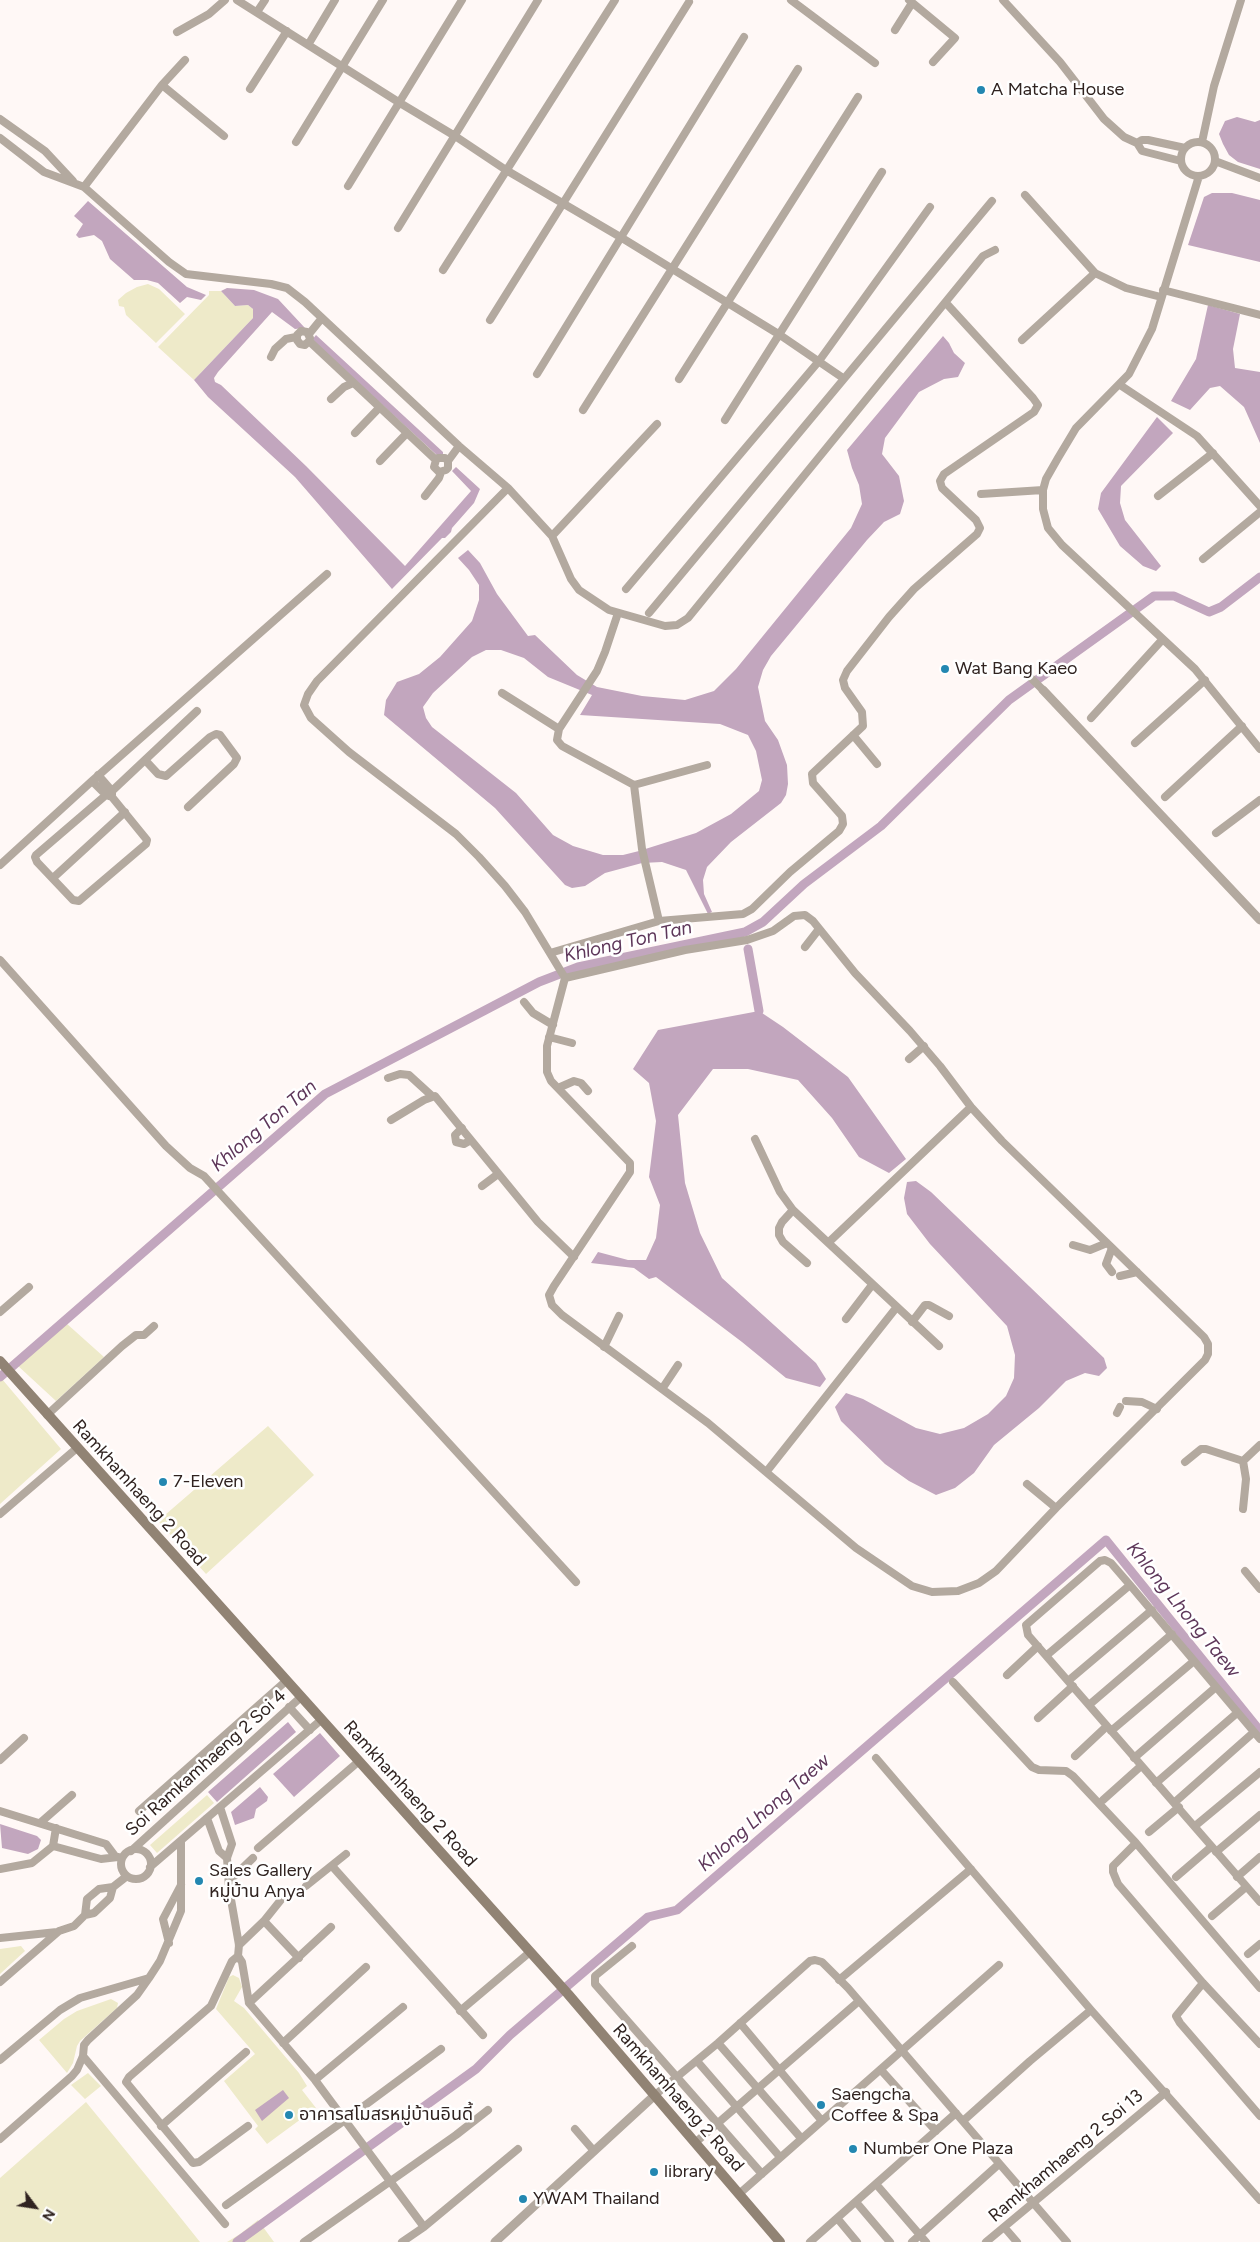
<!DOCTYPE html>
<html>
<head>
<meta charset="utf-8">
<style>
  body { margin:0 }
  #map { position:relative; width:1260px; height:2242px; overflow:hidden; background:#fff8f6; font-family:Figtree,sans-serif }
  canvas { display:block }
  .north { position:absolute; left:10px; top:2182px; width:50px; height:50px; -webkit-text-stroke:4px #fff; paint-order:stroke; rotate:121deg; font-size:14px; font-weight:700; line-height:20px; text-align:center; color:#302320 }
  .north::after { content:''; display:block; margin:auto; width:18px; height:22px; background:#302320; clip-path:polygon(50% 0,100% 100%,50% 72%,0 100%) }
</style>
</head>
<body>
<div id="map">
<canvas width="1260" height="2242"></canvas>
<div class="north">N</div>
</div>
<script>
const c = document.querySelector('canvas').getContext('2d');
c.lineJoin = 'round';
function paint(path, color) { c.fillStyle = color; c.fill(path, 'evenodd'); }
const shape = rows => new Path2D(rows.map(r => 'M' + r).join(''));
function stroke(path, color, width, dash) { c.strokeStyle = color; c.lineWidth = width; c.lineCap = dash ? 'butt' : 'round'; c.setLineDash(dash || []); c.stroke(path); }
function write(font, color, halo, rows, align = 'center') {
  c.font = font + ' Figtree,"Noto Sans Thai",sans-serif'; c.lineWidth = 5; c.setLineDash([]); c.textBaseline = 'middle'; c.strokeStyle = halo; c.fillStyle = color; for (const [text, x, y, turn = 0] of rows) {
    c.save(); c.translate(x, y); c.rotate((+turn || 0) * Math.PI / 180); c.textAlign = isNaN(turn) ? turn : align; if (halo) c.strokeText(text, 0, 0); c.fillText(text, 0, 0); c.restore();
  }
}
paint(shape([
  [148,284,159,289,185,314,156,343,126,315,124,307,119,306,118,300,126,293,137,287],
  [209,291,221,291,235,306,248,305,253,309,253,318,194,380,158,347,209,295],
  [66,1323,104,1357,56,1401,17,1365],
  [2,1379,61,1449,0,1504,0,1381],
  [268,1426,314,1475,206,1574,158,1521],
  [207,1795,214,1803,157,1853,150,1845],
  [21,1946,25,1951,0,1974,0,1949],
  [233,1975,239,1978,242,1987,234,2001,244,2008,299,2073,307,2086,302,2090,316,2108,267,2144,255,2129,258,2126,224,2081,255,2054,216,2009,229,1977],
  [111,1999,118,2003,117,2008,80,2041,77,2046,73,2063,67,2073,39,2040,64,2019,77,2011],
  [88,2073,101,2086,85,2099,71,2085],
  [86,2102,176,2212,200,2242,0,2242,0,2178],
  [258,2220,274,2242,227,2242,240,2234]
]), '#eeeac9');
paint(shape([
  [1237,117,1255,122,1260,120,1260,169,1238,162,1229,155,1223,144,1219,134,1225,121],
  [1212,193,1232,193,1260,200,1260,262,1188,245,1204,197],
  [88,201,187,287,206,295,201,300,187,297,180,303,158,283,147,280,134,280,110,259,102,241,94,235,79,238,76,235,83,224,74,216],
  [227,288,254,290,278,299,305,328,295,329,272,312,218,372,214,378,215,382,221,385,306,466,405,566,471,491,452,471,456,467,480,489,474,503,452,528,451,532,445,538,442,538,392,589,295,477,208,397,194,380,253,318,253,309,248,305,235,306,221,291],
  [1208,305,1240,314,1233,349,1235,368,1260,372,1260,443,1244,407,1220,386,1210,388,1190,410,1171,401,1196,359],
  [316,335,443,452,443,456,439,457,312,340],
  [943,336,949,343,954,353,965,363,958,377,944,379,919,392,885,438,882,454,899,476,904,501,900,514,884,522,867,540,771,656,763,670,758,687,765,721,778,740,787,765,788,784,786,795,781,803,731,842,707,867,703,880,704,894,712,912,708,914,686,870,662,862,642,863,605,873,585,886,572,888,565,885,495,808,384,715,386,700,397,682,419,674,440,657,472,621,479,600,479,585,469,570,458,558,468,550,480,563,497,594,528,636,535,635,577,675,597,687,642,696,685,700,714,691,736,669,851,528,862,504,859,485,852,468,847,450],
  [486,650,501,650,524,658,548,677,592,695,580,715,720,724,748,735,756,751,762,780,759,791,731,814,696,833,639,851,623,855,603,855,573,846,553,835,516,793,432,727,426,718,423,707,433,693,472,657],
  [1157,417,1173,433,1121,486,1120,503,1125,520,1161,566,1156,571,1143,566,1120,546,1098,509,1101,493],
  [759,1011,783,1027,848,1077,906,1159,889,1173,859,1157,832,1118,798,1080,748,1069,713,1069,678,1115,685,1183,700,1233,722,1278,816,1363,826,1379,820,1387,786,1378,742,1342,656,1277,649,1279,634,1268,591,1263,598,1252,628,1260,646,1260,656,1238,660,1205,649,1177,656,1121,649,1083,633,1069,658,1030],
  [916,1181,931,1192,1104,1358,1107,1368,1099,1376,1085,1373,1066,1381,1039,1408,994,1445,974,1473,955,1488,936,1495,909,1481,885,1464,841,1421,835,1407,846,1393,863,1399,916,1428,940,1434,964,1428,988,1414,1006,1396,1014,1378,1015,1355,1007,1326,930,1244,907,1214,904,1198,907,1182],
  [288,1722,296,1732,217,1802,208,1792],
  [320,1733,340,1756,294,1797,273,1774],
  [260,1787,268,1797,267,1801,256,1809,254,1818,235,1825,231,1812],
  [0,1824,37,1836,41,1840,38,1849,28,1854,2,1848],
  [283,2090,289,2098,262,2121,255,2110]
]), '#c2a6be');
stroke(shape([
  [748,949,759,1011],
  [0,1377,325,1094,539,982,578,967,745,932,763,922,804,884,881,826,1009,700,1154,596,1174,596,1209,612,1221,607,1260,577],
  [237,2242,476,2069,510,2035,648,1917,677,1910,1106,1540,1260,1731]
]), '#c2a6be', 9);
stroke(shape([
  [237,0,400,103,455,136,506,170,622,238,780,335,843,378],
  [791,0,875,63],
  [909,0,955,38,933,62],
  [1003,0,1060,62,1104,119,1124,137,1137,143],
  [257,12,265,0],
  [895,30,912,3],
  [177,32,209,14,225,0],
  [308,45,335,0],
  [162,85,224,136],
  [250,89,287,31],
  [0,119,45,151,73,181],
  [0,138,44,172,84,187,169,262,186,274,271,284,287,288,305,302,459,446,508,488,552,536,571,579,579,590,609,610,665,626,677,625,688,618,983,256,995,250],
  [296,142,383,0],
  [1202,142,1214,86,1241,0],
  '1181 159a17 17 0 1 1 34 0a17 17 0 1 1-34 0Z',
  [1137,143,1142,151,1181,161],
  [1137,143,1142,140,1148,140,1185,148],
  [1215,161,1260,178],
  [1199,176,1152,329,1129,374,1076,428,1058,458,1046,479,1043,490,1043,509,1048,528,1062,545,1195,669,1260,749],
  [348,186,462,0],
  [84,187,162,85,185,60],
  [1025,195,1095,273],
  [398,228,538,0],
  [443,270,615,0],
  [1163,290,1260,315],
  [490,320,689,2],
  [309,334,322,318],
  [1022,340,1095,273,1126,288,1161,297],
  [309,341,305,345,300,344,297,340,297,335,301,331,307,332,310,338,309,341,436,460],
  [271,357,275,349,286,339,296,337],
  [537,374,744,37],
  [679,379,858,97],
  [1120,385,1197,436,1260,506],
  [331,399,344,387,353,383],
  [583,410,798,69],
  [725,420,882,172],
  [355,433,379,408],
  [380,461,407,433],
  [448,461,445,458,438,458,436,460,434,467,439,472,446,470,448,468,448,461,459,446],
  [508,488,317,681,308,694,304,705,311,718,349,752,456,834,479,857,505,886,525,912,565,978,547,1046,547,1072,551,1081,630,1163,630,1172,554,1286,549,1295,552,1305,562,1315,708,1423,856,1548,912,1586,932,1592,958,1591,979,1583,996,1571,1056,1508,1205,1360,1208,1354,1208,1344,1204,1337,1002,1141,971,1107,940,1066,910,1031,855,973,813,921,805,915,794,916,773,931,747,940,685,950,565,978],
  [981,494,1043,490],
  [425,496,439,478,441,472],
  [1158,496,1213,453],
  [552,536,657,424],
  [1203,559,1260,512],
  [626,589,819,361,930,207],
  [649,613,992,201],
  [1029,676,1043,690],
  [502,693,559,729,557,740,562,746,634,785,707,765],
  [1091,718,1162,640],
  [559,729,597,671,605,652,618,613],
  [853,735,877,764],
  [1135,743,1205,680],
  [145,760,158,774,166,776,210,737,216,734,220,735,237,758,234,764,188,807],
  [98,775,112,791,112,795],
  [92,781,106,795,112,797,147,840,146,844,79,901,73,900,37,862,35,857,36,855,106,795,112,791,197,711],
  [634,785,642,849,659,921],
  [1165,797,1242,726],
  [1216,833,1260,800],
  [0,865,92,781,327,574],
  [53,878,125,812],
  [805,947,819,929],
  [550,953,659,921,743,914,752,909,790,872,839,831,843,824,842,816,813,783,812,774,863,726,862,712,845,688,843,680,847,671,889,617,914,589,977,534,980,528,976,520,942,488,940,481,944,474,1034,412,1038,405,1033,398,946,303],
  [0,960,166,1146,190,1168,204,1176,576,1582],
  [524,1002,533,1013,553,1025],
  [549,1037,572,1043],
  [909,1059,924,1046],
  [388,1078,400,1074,409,1075,432,1096],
  [558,1088,574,1081,581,1083,588,1091],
  [391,1120,424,1100,435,1096,538,1222,574,1257],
  [462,1128,455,1135,456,1142,464,1144,471,1140],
  [755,1139,780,1192,793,1210,939,1346],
  [482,1186,498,1174],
  [793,1210,782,1222,779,1228,779,1235,783,1242,807,1263],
  [829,1242,971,1107],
  [1073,1245,1090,1250,1107,1243],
  [1112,1248,1106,1264,1112,1272],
  [1120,1276,1137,1272],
  [0,1312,29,1287],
  [846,1319,872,1285],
  [912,1322,925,1305,929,1305,949,1316],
  [604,1347,619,1316],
  [662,1389,678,1365],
  [1126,1401,1142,1402,1157,1409],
  [1117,1413,1120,1407],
  [47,1415,122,1346,136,1335,144,1335,154,1326],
  [1185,1462,1201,1449,1206,1449,1243,1461,1260,1445],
  [767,1471,896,1308],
  [1027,1484,1056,1508],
  [1243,1509,1246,1479,1243,1461],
  [0,1514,77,1448],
  [1245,1571,1260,1589],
  [1047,1655,1130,1585],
  [1007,1675,1038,1646],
  [1068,1681,1152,1610],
  [953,1682,1032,1767,1039,1770,1066,1771,1073,1776,1136,1843,1260,1988],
  [1089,1705,1172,1634],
  [289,1707,310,1730],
  [1038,1718,1073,1686],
  [1111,1731,1194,1661],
  [1260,1739,1130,1585,1111,1563,1105,1560,1100,1561,1026,1625,1028,1635,1260,1902],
  [1075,1756,1107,1726],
  [876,1758,1091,2010,1260,2200],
  [1134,1758,1216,1687],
  [0,1760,24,1738],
  [1156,1783,1237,1713],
  [1103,1800,1141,1766],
  [1175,1802,1254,1732],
  [220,1807,232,1844,227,1858,229,1888,239,1945,238,1956,242,1962,249,2003,315,2080,424,2227],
  [0,1811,106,1844,115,1856],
  [139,1811,286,1681],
  [207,1818,219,1851,227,1858],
  [40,1823,72,1795],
  [1195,1826,1260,1772],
  [1149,1832,1179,1807],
  [1136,1843,1113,1866,1113,1872,1118,1884,1203,1983,1260,2044],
  [53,1846,101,1859,118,1857],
  [258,1848,358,1762],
  '121 1864a15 15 0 1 1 30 0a15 15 0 1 1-30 0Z',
  [131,1851,301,1697],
  [1216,1852,1260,1815],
  [332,1866,483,2035],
  [150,1867,321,1720],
  [0,1869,32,1863,53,1846,56,1828],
  [1176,1877,1211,1847],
  [1237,1877,1260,1857],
  [229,1881,253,1858],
  [306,1886,346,1854],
  [85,1915,87,1899,99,1889,113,1887,127,1876],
  [1212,1916,1246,1887],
  [264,1921,299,1958],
  [0,1938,57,1932],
  [169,1943,163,1919,181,1885],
  [239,1945,264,1921,284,1896],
  [632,1946,595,1976,595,1984,762,2174],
  [1248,1954,1260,1944],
  [238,1956,232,1961,211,2006,129,2077,126,2082,193,2163,199,2162,248,2126],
  [839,1980,971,1869],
  [0,1982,59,1931,74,1926,85,1915,94,1913,110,1898,113,1887],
  [1203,1983,1176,2016,1180,2023,1260,2116],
  [249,2003,331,1927],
  [460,2011,530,1952],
  [740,2023,822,2121],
  [283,2043,366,1967],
  [718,2043,801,2138],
  [83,2056,225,2224],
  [0,2060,60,2010,80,1998,149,1978,160,1961,181,1911,181,1841],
  [697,2061,780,2157],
  [881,2070,936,2131],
  [315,2080,403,2007],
  [655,2095,718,2043,810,1961,815,1960,822,1962,848,1988,1067,2242],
  [963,2121,1030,2061,1091,2010],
  [161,2126,246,2052],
  [575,2129,594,2151],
  [0,2139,72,2076,77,2070,83,2056,84,2045,88,2040,137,1995,149,1978],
  [696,2142,859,2001],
  [876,2184,926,2242],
  [739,2194,999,1965],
  [856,2202,890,2242],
  [226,2205,345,2120,441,2049],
  [837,2218,857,2242],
  [1004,2227,1017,2242],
  [304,2242,456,2135,488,2110],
  [402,2242,424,2227,518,2149],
  [810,2242,956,2113],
  [912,2242,999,2164],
  [986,2242,1166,2092]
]), '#b3a99f', 8);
stroke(shape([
  [1043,690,1260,920],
  [495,2242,655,2095]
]), '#b3a99f', 9);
stroke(shape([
  [0,1361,568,1994,780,2242]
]), '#918374', 10);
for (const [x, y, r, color] of [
  [981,90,5,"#2387b1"],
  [945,669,5,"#2387b1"],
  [163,1482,5,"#2387b1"],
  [199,1881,5,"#2387b1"],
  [821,2105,5,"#2387b1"],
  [289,2115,5,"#2387b1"],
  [853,2149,5,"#2387b1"],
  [654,2172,5,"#2387b1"],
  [523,2199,5,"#2387b1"]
]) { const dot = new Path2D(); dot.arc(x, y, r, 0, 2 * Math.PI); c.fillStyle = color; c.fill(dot); stroke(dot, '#fff', 2); }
write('18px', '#302320', '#fff', [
  ["A Matcha House",991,90],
  ["Wat Bang Kaeo",955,669],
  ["7-Eleven",173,1482],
  ["Sales Gallery",209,1871],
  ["หมู่บ้าน Anya",209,1892],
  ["Saengcha",831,2095],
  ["Coffee & Spa",831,2116],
  ["อาคารสโมสรหมู่บ้านอินดี้",299,2115],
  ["Number One Plaza",863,2149],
  ["library",664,2172],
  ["YWAM Thailand",533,2199]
], 'left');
write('18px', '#302320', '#fff', [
  ["Ramkhamhaeng 2 Road",139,1493,48],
  ["Soi Ramkamhaeng 2 Soi 4",206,1763,-42],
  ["Ramkhamhaeng 2 Road",410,1794,48],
  ["Ramkhamhaeng 2 Road",678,2098,49],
  ["Ramkhamhaeng 2 Soi 13",1066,2156,-40]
]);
write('italic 19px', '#5e375a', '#fff', [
  ["Khlong Ton Tan",628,942,-13],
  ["Khlong Ton Tan",264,1126,-40],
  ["Khlong Lhong Taew",1183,1610,51],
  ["Khlong Lhong Taew",764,1813,-41]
]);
</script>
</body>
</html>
